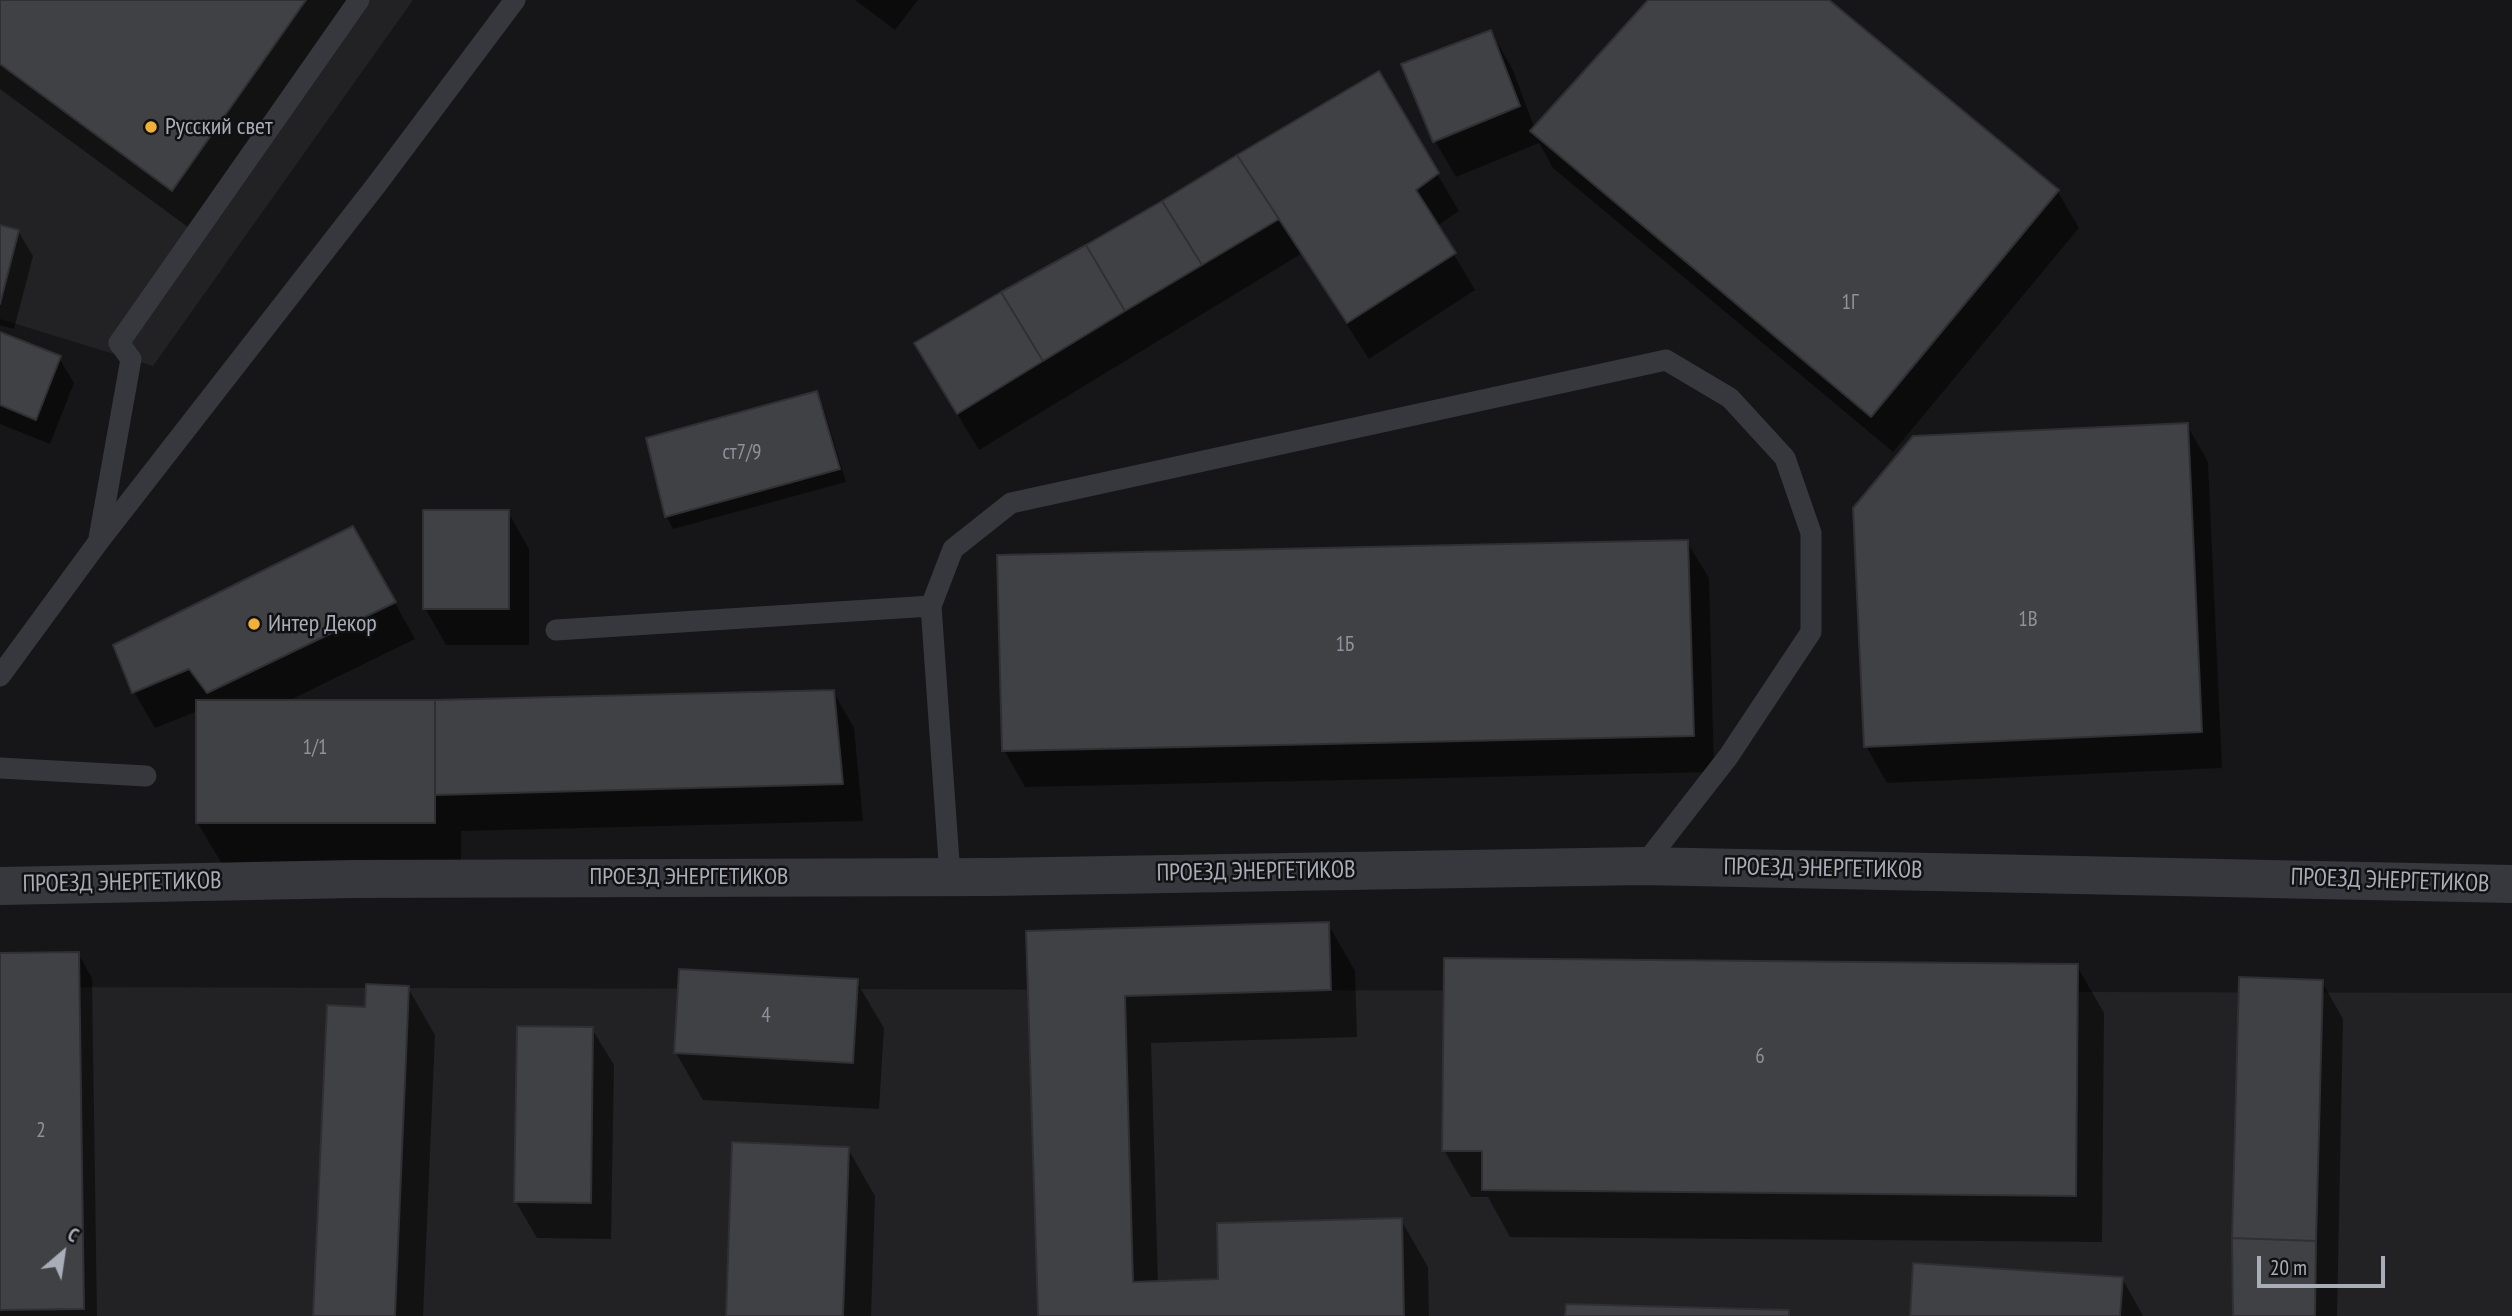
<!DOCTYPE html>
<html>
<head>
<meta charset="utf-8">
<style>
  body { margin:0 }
  #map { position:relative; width:2512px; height:1316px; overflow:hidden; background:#161618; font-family:"PT Sans Narrow",sans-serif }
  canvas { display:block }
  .north { position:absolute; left:28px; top:1218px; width:70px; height:70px; -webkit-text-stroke:5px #111113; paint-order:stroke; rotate:29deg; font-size:19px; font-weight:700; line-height:28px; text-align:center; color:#a8adb8 }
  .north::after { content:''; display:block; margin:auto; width:24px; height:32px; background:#a8adb8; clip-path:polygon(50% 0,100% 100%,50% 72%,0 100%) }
  .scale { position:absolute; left:2257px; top:1256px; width:128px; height:32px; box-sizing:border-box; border:4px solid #a8adb8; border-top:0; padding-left:9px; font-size:21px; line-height:24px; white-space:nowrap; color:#a8adb8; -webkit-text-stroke:5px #111113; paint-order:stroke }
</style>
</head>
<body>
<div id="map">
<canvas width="2512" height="1316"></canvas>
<div class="north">С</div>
<div class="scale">20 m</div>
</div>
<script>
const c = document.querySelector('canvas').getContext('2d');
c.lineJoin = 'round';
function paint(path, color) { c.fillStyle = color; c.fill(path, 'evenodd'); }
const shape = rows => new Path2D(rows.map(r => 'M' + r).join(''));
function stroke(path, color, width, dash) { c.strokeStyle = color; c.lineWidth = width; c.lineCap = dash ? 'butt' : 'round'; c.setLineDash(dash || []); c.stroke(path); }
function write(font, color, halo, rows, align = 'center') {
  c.font = font + ' "PT Sans Narrow",sans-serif'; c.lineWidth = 5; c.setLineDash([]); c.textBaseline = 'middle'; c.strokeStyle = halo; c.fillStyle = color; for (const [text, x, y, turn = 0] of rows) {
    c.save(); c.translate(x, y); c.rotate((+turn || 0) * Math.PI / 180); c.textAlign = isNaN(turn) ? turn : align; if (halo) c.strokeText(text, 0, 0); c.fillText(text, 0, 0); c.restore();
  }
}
paint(shape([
  [0,0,413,0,153,366,0,319],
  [0,987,2512,993,2512,1316,0,1316]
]), '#222225');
paint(shape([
  [0,0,366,0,200,236,0,89],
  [855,0,918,0,895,30],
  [1650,0,1827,0,2058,192,2079,228,1893,452,1553,168,1539,143,1456,177,1435,141,1491,32,1512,68,1535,129],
  [1378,73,1459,211,1437,226,1475,290,1369,359,1301,254,979,450,937,380,1163,202],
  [0,227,18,231,33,256,14,329,0,325],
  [0,334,59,358,74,383,50,444,0,424],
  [816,394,823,406,846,482,673,529,666,516],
  [2187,425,2208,462,2222,768,1887,783,1866,746],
  [508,512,529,549,529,645,446,645,425,608],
  [1687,542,1709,578,1714,772,1025,787,1004,750],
  [374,565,415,639,286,702,435,702,833,691,854,728,863,821,461,831,461,870,225,869,197,822,198,711,155,728,134,692],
  [1328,924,1355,971,1357,1037,1151,1043,1158,1283,1220,1281,1401,1220,1428,1267,1429,1316,1039,1316,1028,932],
  [78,953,92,978,97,1316,0,1316,0,954],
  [2077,966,2104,1013,2102,1242,1510,1237,1488,1197,1471,1197,1444,1150],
  [856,981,884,1028,879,1109,703,1100,676,1053],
  [2322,982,2343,1019,2337,1316,2234,1316],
  [408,988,435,1035,423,1316,315,1316,367,1009],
  [592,1029,614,1065,611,1239,537,1238,516,1202],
  [848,1149,875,1196,871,1316,728,1316],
  [2122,1278,2143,1316,1912,1316]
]), '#0007');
const building = shape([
  [0,0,306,0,172,191,0,64,0,0],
  [1648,0,1829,0,2059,190,1871,417,1530,131,1648,0],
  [1491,30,1520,106,1433,142,1401,64,1491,30],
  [1379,71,1439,173,1416,190,1456,253,1347,323,1237,155,1379,71],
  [1237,155,1279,219,1202,265,1162,201,1237,155],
  [1162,201,1202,265,1125,311,1086,245,1162,201],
  [0,225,19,230,0,304,0,225],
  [1086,245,1125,311,1043,361,1001,292,1086,245],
  [1001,292,1043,361,957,414,914,343,1001,292],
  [0,332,61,356,36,420,0,405,0,332],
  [817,391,840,469,665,517,646,438,817,391],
  [2188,423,2202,732,1864,747,1853,508,1913,436,2188,423],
  [423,510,509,510,509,609,423,609,423,510],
  [353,526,396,602,207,693,189,669,132,693,113,645,353,526],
  [1688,540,1694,736,1002,751,997,555,1688,540],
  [834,690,843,784,435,795,435,700,834,690],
  [196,700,435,700,435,823,196,823,196,700],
  [1329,922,1331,990,1125,996,1133,1282,1218,1279,1217,1223,1402,1218,1404,1316,1038,1316,1026,931,1329,922],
  [79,952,84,1309,0,1310,0,953,79,952],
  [1444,958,2078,964,2076,1196,1482,1190,1482,1151,1442,1151,1444,958],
  [679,969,858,979,853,1063,674,1053,679,969],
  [2239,977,2323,980,2316,1241,2232,1238,2239,977],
  [366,984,409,986,395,1316,313,1316,327,1005,365,1007,366,984],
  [517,1026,593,1027,591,1203,514,1202,517,1026],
  [732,1142,849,1147,843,1316,726,1316,732,1142],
  [2232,1238,2316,1241,2315,1316,2233,1316,2232,1238],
  [1913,1263,2123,1277,2120,1316,1910,1316,1913,1263],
  [1566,1304,1789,1310,1789,1316,1565,1316,1566,1304]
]);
paint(building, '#404145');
stroke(building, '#303034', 2);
stroke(shape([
  [99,538,131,359,119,343,359,0],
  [556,630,931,606],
  [0,676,99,541,377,184,515,0],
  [0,768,146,776],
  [950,876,931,606,953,549,1011,503,1666,360,1730,398,1785,458,1811,533,1811,632,1728,757,1643,866]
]), '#37383d', 21);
stroke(shape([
  [0,886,354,879,993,877,1643,866,2512,884]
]), '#37383d', 38);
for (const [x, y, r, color] of [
  [151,127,7,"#f2b134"],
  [254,624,7,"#f2b134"]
]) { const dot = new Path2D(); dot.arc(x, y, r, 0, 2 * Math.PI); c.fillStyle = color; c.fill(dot); stroke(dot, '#111113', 2.5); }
write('21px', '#8e929b', null, [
  ["1Г",1850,303],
  ["ст7/9",742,453],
  ["1В",2028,620],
  ["1Б",1345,645],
  ["1/1",315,748],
  ["4",766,1016],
  ["6",1760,1057],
  ["2",41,1131]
]);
write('24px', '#a8adb8', '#111113', [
  ["Русский свет",165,127],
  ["Интер Декор",268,624]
], 'left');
write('24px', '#a8adb8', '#111113', [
  ["ПРОЕЗД ЭНЕРГЕТИКОВ",1823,869,1],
  ["ПРОЕЗД ЭНЕРГЕТИКОВ",1256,872,-1],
  ["ПРОЕЗД ЭНЕРГЕТИКОВ",689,877],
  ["ПРОЕЗД ЭНЕРГЕТИКОВ",2390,881,2],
  ["ПРОЕЗД ЭНЕРГЕТИКОВ",122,883,-1]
]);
</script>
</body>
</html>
